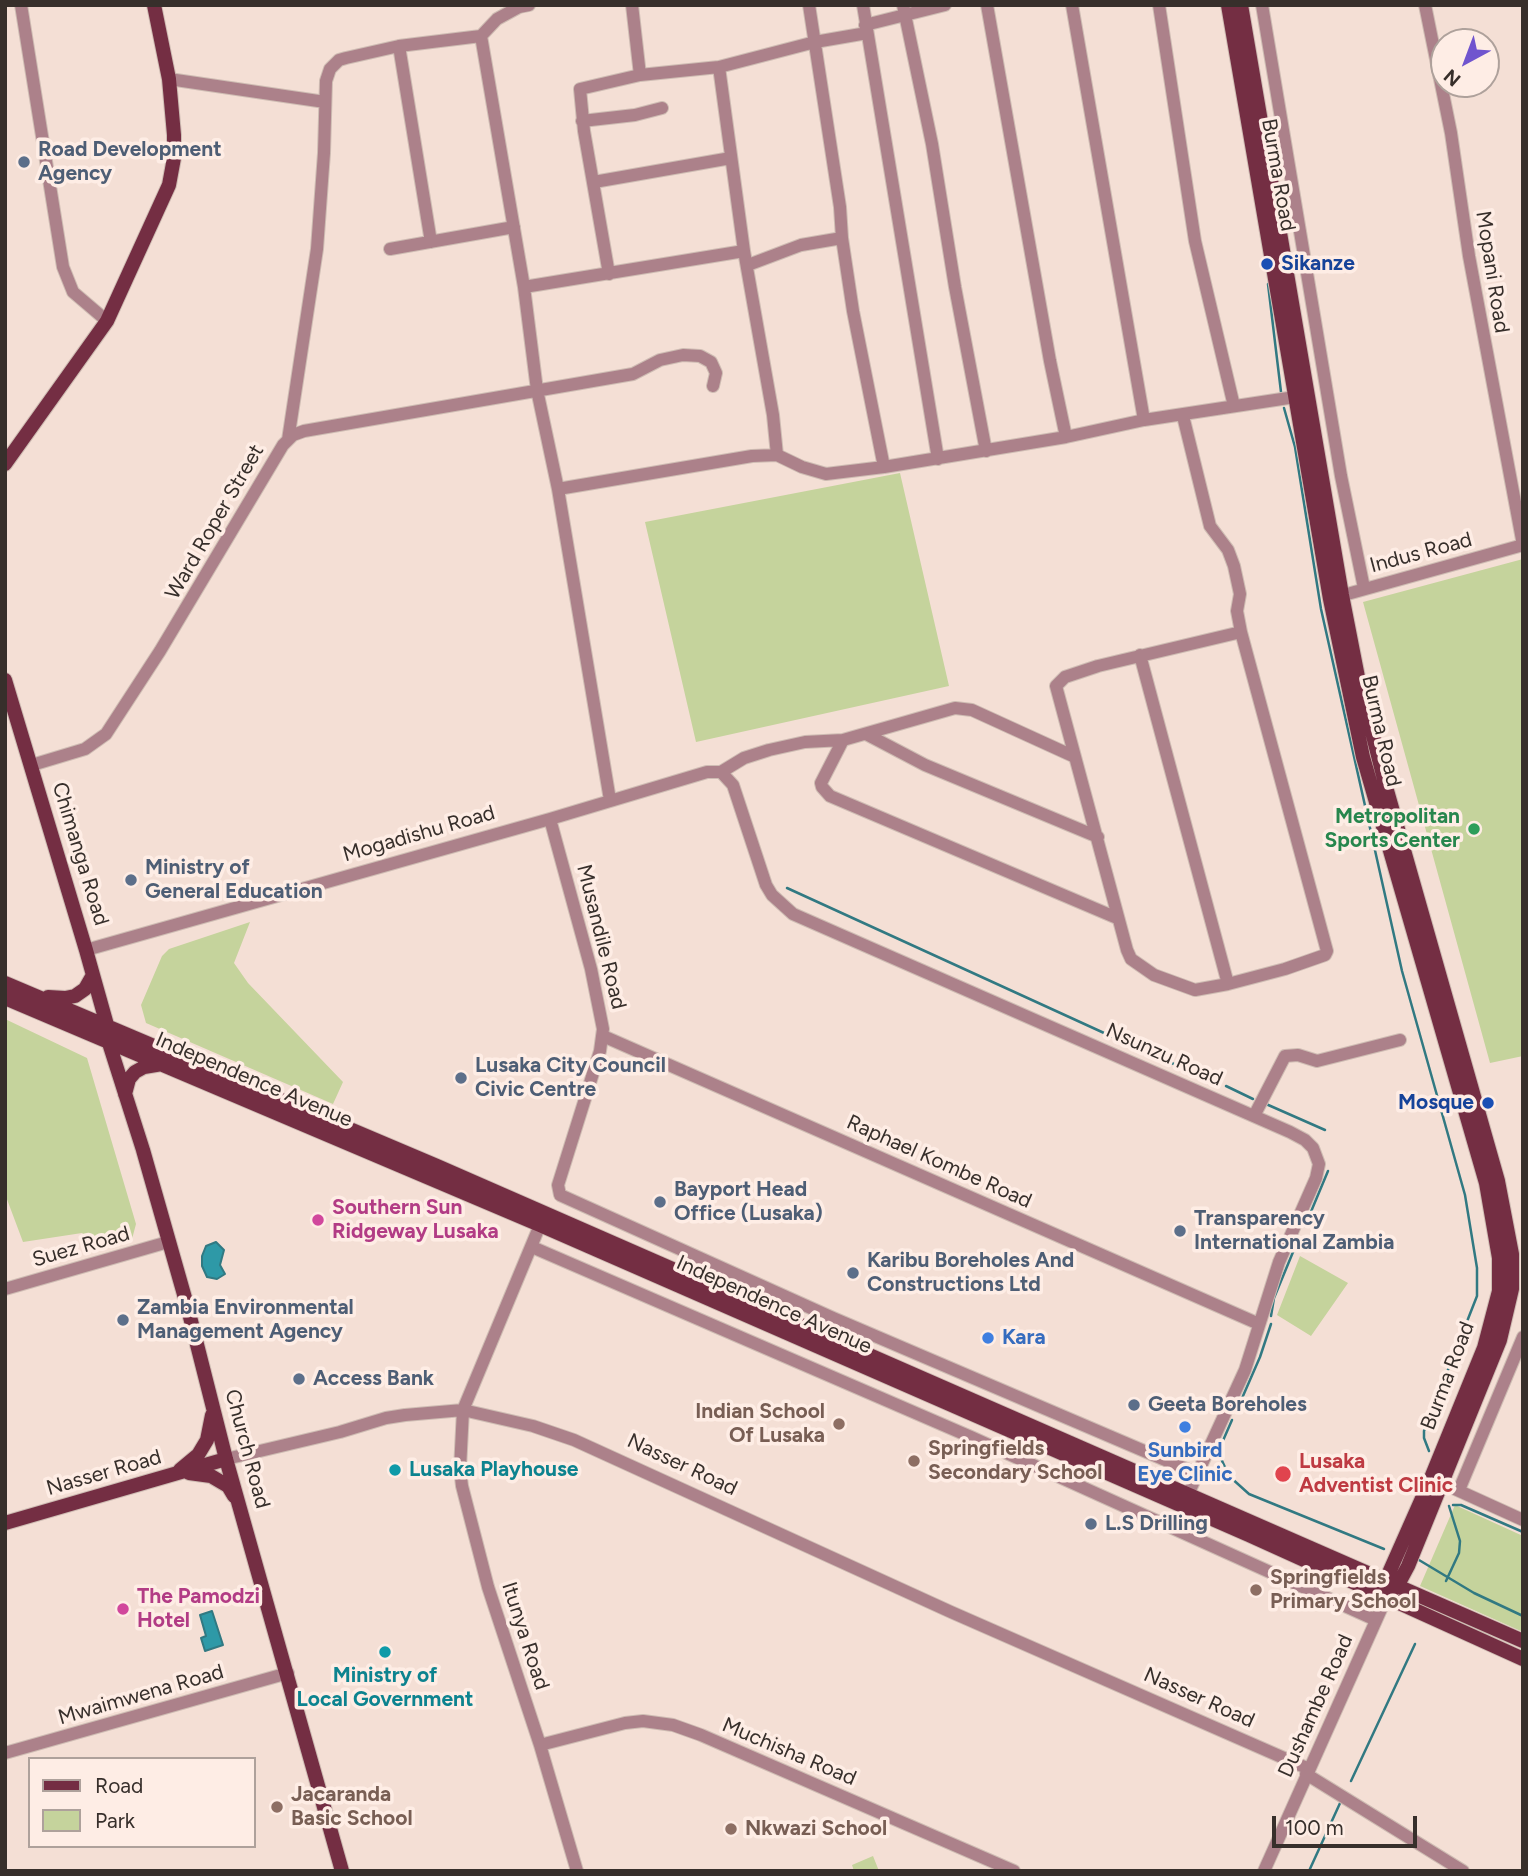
<!DOCTYPE html>
<html>
<head>
<meta charset="utf-8">
<style>
  body { margin:0 }
  #map { position:relative; width:1528px; height:1876px; overflow:hidden; background:#f4dfd5; font-family:Figtree,sans-serif }
  canvas { display:block }
  .frame { position:absolute; inset:0; border:7px solid #372f2b; pointer-events:none }
  .legend { position:absolute; left:28px; top:1757px; width:228px; height:91px; box-sizing:border-box; background:#feede5; border:2px solid #aea19b; margin:0; padding:9px 12px; list-style:none; font-size:21px; color:#372f2b }
  .legend li { display:flex; align-items:center; gap:14px; height:35px }
  .legend b { width:35px; border:2px solid #aea19b }
  .north { position:absolute; left:1430px; top:28px; width:70px; height:70px; box-sizing:border-box; background:#feede5; border:2px solid #aea19b; border-radius:50%; rotate:221deg; font-size:19px; font-weight:700; line-height:28px; text-align:center; color:#372f2b }
  .north::after { content:''; display:block; margin:auto; width:24px; height:32px; background:#7054ce; clip-path:polygon(50% 0,100% 100%,50% 72%,0 100%) }
  .scale { position:absolute; left:1272px; top:1816px; width:145px; height:32px; box-sizing:border-box; border:4px solid #372f2b; border-top:0; padding-left:9px; font-size:21px; line-height:24px; white-space:nowrap; color:#372f2b; -webkit-text-stroke:5px #feede5; paint-order:stroke }
</style>
</head>
<body>
<div id="map">
<canvas width="1528" height="1876"></canvas>
<div class="frame"></div>
<ul class="legend">
<li><b style="height:9px;background:#742e43"></b>Road</li>
<li><b style="height:19px;background:#c5d39c"></b>Park</li>
</ul>
<div class="north">N</div>
<div class="scale">100 m</div>
</div>
<script>
const c = document.querySelector('canvas').getContext('2d');
c.lineJoin = 'round';
function paint(path, color) { c.fillStyle = color; c.fill(path, 'evenodd'); }
const shape = rows => new Path2D(rows.map(r => 'M' + r).join(''));
function stroke(path, color, width, dash) { c.strokeStyle = color; c.lineWidth = width; c.lineCap = dash ? 'butt' : 'round'; c.setLineDash(dash || []); c.stroke(path); }
function write(font, color, halo, rows, align = 'center') {
  c.font = font + ' Figtree,sans-serif'; c.lineWidth = 7; c.setLineDash([]); c.textBaseline = 'middle'; c.strokeStyle = halo; c.fillStyle = color; for (const [text, x, y, turn = 0] of rows) {
    c.save(); c.translate(x, y); c.rotate((+turn || 0) * Math.PI / 180); c.textAlign = isNaN(turn) ? turn : align; if (halo) c.strokeText(text, 0, 0); c.fillText(text, 0, 0); c.restore();
  }
}
paint(shape([
  [900,473,949,686,696,742,645,522],
  [1523,559,1523,1056,1490,1063,1363,602],
  [250,922,234,963,248,983,343,1082,333,1104,146,1023,141,1005,162,956,169,949],
  [5,1019,87,1058,136,1224,132,1239,125,1243,100,1246,82,1233,23,1242,5,1194],
  [1300,1256,1348,1283,1311,1336,1277,1315],
  [1455,1505,1523,1536,1523,1632,1420,1586],
  [873,1856,879,1871,854,1871,852,1865]
]), '#c5d39c');
const water = shape([
  [216,1242,224,1250,220,1265,225,1274,217,1279,207,1277,202,1266,202,1256,206,1246,216,1242],
  [212,1611,223,1645,205,1651,201,1638,206,1636,200,1615,212,1611]
]);
paint(water, '#2e99a7');
stroke(water, '#317982', 2);
stroke(shape([
  [1268,284,1281,392],
  [1284,408,1295,447,1321,609,1402,971,1465,1195,1477,1268,1477,1296,1424,1431,1424,1438,1429,1451],
  [787,888,1150,1054],
  [1162,1059,1212,1080],
  [1226,1086,1253,1099],
  [1266,1104,1325,1130],
  [1305,1226,1328,1171],
  [1271,1316,1274,1298,1298,1240],
  [1236,1412,1260,1357,1271,1324],
  [1232,1420,1218,1452,1229,1476,1249,1494,1384,1549],
  [1453,1505,1461,1505,1523,1532],
  [1419,1560,1474,1593,1523,1616],
  [1446,1581,1459,1553,1460,1541,1449,1506],
  [1351,1781,1415,1644],
  [1309,1871,1341,1801]
]), '#317982', 2.5);
const minor = shape([
  [21,5,63,267,73,292,107,321],
  [529,5,519,7,497,19,481,36,524,287,537,390,558,489,610,800],
  [632,5,640,75],
  [809,5,840,207,842,238,853,311,884,467],
  [863,5,938,459],
  [903,5,932,144,955,287,986,451],
  [987,5,1050,361,1066,437],
  [1072,5,1144,420],
  [1159,5,1195,241,1234,406],
  [1262,5,1341,476,1364,588],
  [865,25,945,5],
  [399,46,431,242],
  [719,67,744,251,773,415,777,455],
  [169,79,325,102],
  [582,121,635,115,662,108],
  [594,182,731,158],
  [390,249,514,227],
  [748,265,801,245,842,238],
  [609,274,584,131,580,89,640,75,719,67,815,42,867,33],
  [524,287,744,251],
  [1183,416,1210,526,1228,550,1234,566,1240,594,1237,611,1241,632,1327,951,1325,955,1285,969,1228,984,1195,990,1154,975,1131,959,1127,950,1056,686,1065,677,1098,666,1241,632],
  [288,440,317,249,324,153,326,81,330,69,339,60,346,58,399,46,481,36],
  [558,489,752,456,777,455,802,467,826,474,884,467,1066,437,1144,420,1295,397],
  [1333,598,1523,545,1469,256,1451,133,1425,5],
  [1140,655,1228,984],
  [866,734,925,765,1098,837],
  [843,740,821,783,822,787,830,796,1117,918],
  [32,765,85,749,106,734,160,651,283,445,293,435,304,431,633,374,660,360,683,355,700,356,711,362,716,373,713,386],
  [721,772,733,785,766,885,772,895,793,914,1290,1132,1305,1140,1313,1148,1319,1164,1316,1178,1279,1262,1245,1370,1184,1503],
  [721,772,744,758,769,750,805,742,843,740,955,708,972,710,1075,757],
  [550,819,591,969,603,1029,600,1051,558,1185,560,1195,833,1318,1198,1474],
  [86,950,550,819,707,772,721,772],
  [603,1036,1259,1324],
  [1254,1116,1285,1056,1298,1055,1317,1061,1400,1040],
  [540,1225,463,1410,460,1469,462,1486,488,1587,540,1745,577,1871],
  [532,1247,971,1437,1376,1620],
  [5,1289,168,1242],
  [226,1459,340,1432,386,1418,405,1415,463,1410,533,1426,574,1440,951,1612,1309,1769],
  [1435,1480,1523,1520],
  [1459,1490,1523,1337],
  [540,1745,625,1723,643,1721,673,1725,701,1735,1014,1871],
  [5,1753,288,1673],
  [1306,1774,1463,1871],
  [1264,1871,1387,1596]
]);
const major = shape([
  [1228,5,1330,599,1363,757,1486,1183,1499,1258,1499,1291,1484,1348,1431,1478,1388,1575,1387,1591],
  [1241,5,1342,595,1358,677,1386,787,1498,1181,1512,1254,1512,1289,1500,1340,1408,1566,1400,1581,1390,1593],
  [5,464,107,321,169,185,174,158,174,135,169,79,154,5],
  [5,680,86,950,107,1025,108,1040,143,1150,187,1305,226,1459,342,1871],
  [5,983,437,1166,1523,1641],
  [48,997,65,998,75,996,85,989,93,975],
  [5,998,540,1225,1249,1535,1523,1659],
  [125,1094,129,1079,135,1072,144,1067,162,1064],
  [180,1470,198,1455,207,1440,212,1415],
  [189,1473,211,1476,228,1486,234,1496],
  [5,1523,226,1459]
]);
stroke(minor, '#cebcb3', 14);
stroke(major, '#cebcb3', 16);
stroke(minor, '#ac818a', 12);
stroke(major, '#742e43', 14);
for (const [x, y, r, color] of [
  [24,162,7,"#5c6f8a"],
  [1267,264,7,"#1a4fb4"],
  [1474,829,7,"#2e9e5b"],
  [131,880,7,"#5c6f8a"],
  [461,1078,7,"#5c6f8a"],
  [1488,1103,7,"#1a4fb4"],
  [660,1202,7,"#5c6f8a"],
  [318,1220,7,"#d1479c"],
  [1180,1231,7,"#5c6f8a"],
  [853,1273,7,"#5c6f8a"],
  [123,1320,7,"#5c6f8a"],
  [988,1338,7,"#3f7fe0"],
  [299,1379,7,"#5c6f8a"],
  [1134,1405,7,"#5c6f8a"],
  [839,1424,7,"#8d6e63"],
  [1185,1427,7,"#3f7fe0"],
  [914,1461,7,"#8d6e63"],
  [395,1470,7,"#0f9aa8"],
  [1283,1474,9,"#e0444e"],
  [1091,1524,7,"#5c6f8a"],
  [1256,1590,7,"#8d6e63"],
  [123,1609,7,"#d1479c"],
  [385,1652,7,"#0f9aa8"],
  [277,1807,7,"#8d6e63"],
  [731,1829,7,"#8d6e63"]
]) { const dot = new Path2D(); dot.arc(x, y, r, 0, 2 * Math.PI); c.fillStyle = color; c.fill(dot); stroke(dot, '#feede5', 2.5); }
write('bold 21px', '#4e5e75', '#feede5', [
  ["Road Development",38,150],
  ["Agency",38,174],
  ["Ministry of",145,868],
  ["General Education",145,892],
  ["Lusaka City Council",475,1066],
  ["Civic Centre",475,1090],
  ["Bayport Head",674,1190],
  ["Office (Lusaka)",674,1214],
  ["Transparency",1194,1219],
  ["International Zambia",1194,1243],
  ["Karibu Boreholes And",867,1261],
  ["Constructions Ltd",867,1285],
  ["Zambia Environmental",137,1308],
  ["Management Agency",137,1332],
  ["Access Bank",313,1379],
  ["Geeta Boreholes",1148,1405],
  ["L.S Drilling",1105,1524]
], 'left');
write('21px', '#372f2b', '#feede5', [
  ["Burma Road",1278,175,80],
  ["Mopani Road",1492,272,81],
  ["Ward Roper Street",215,522,-60],
  ["Indus Road",1421,553,-15],
  ["Burma Road",1381,731,77],
  ["Mogadishu Road",419,834,-16],
  ["Chimanga Road",80,854,73],
  ["Musandile Road",601,937,76],
  ["Nsunzu Road",1164,1055,24],
  ["Independence Avenue",254,1080,23],
  ["Raphael Kombe Road",939,1162,24],
  ["Suez Road",81,1247,-16],
  ["Independence Avenue",774,1305,24],
  ["Burma Road",1448,1376,-69],
  ["Church Road",247,1449,75],
  ["Nasser Road",682,1465,25],
  ["Nasser Road",104,1473,-16],
  ["Itunya Road",525,1636,72],
  ["Mwaimwena Road",141,1695,-16],
  ["Nasser Road",1199,1698,24],
  ["Dushambe Road",1316,1706,-66],
  ["Muchisha Road",789,1752,23]
]);
write('bold 21px', '#164399', '#feede5', [
  ["Sikanze",1281,264],
  ["Mosque",1474,1103,"right"]
], 'left');
write('bold 21px', '#27864d', '#feede5', [
  ["Metropolitan",1460,817],
  ["Sports Center",1460,841]
], 'right');
write('bold 21px', '#b23c85', '#feede5', [
  ["Southern Sun",332,1208],
  ["Ridgeway Lusaka",332,1232],
  ["The Pamodzi",137,1597],
  ["Hotel",137,1621]
], 'left');
write('bold 21px', '#366cbe', '#feede5', [
  ["Kara",1002,1338],
  ["Sunbird",1185,1451,"center"],
  ["Eye Clinic",1185,1475,"center"]
], 'left');
write('bold 21px', '#785e54', '#feede5', [
  ["Indian School",825,1412,"right"],
  ["Of Lusaka",825,1436,"right"],
  ["Springfields",928,1449],
  ["Secondary School",928,1473],
  ["Springfields",1270,1578],
  ["Primary School",1270,1602],
  ["Jacaranda",291,1795],
  ["Basic School",291,1819],
  ["Nkwazi School",745,1829]
], 'left');
write('bold 21px', '#be3a42', '#feede5', [
  ["Lusaka",1299,1462],
  ["Adventist Clinic",1299,1486]
], 'left');
write('bold 21px', '#0d838f', '#feede5', [
  ["Lusaka Playhouse",409,1470],
  ["Ministry of",385,1676,"center"],
  ["Local Government",385,1700,"center"]
], 'left');
</script>
</body>
</html>
